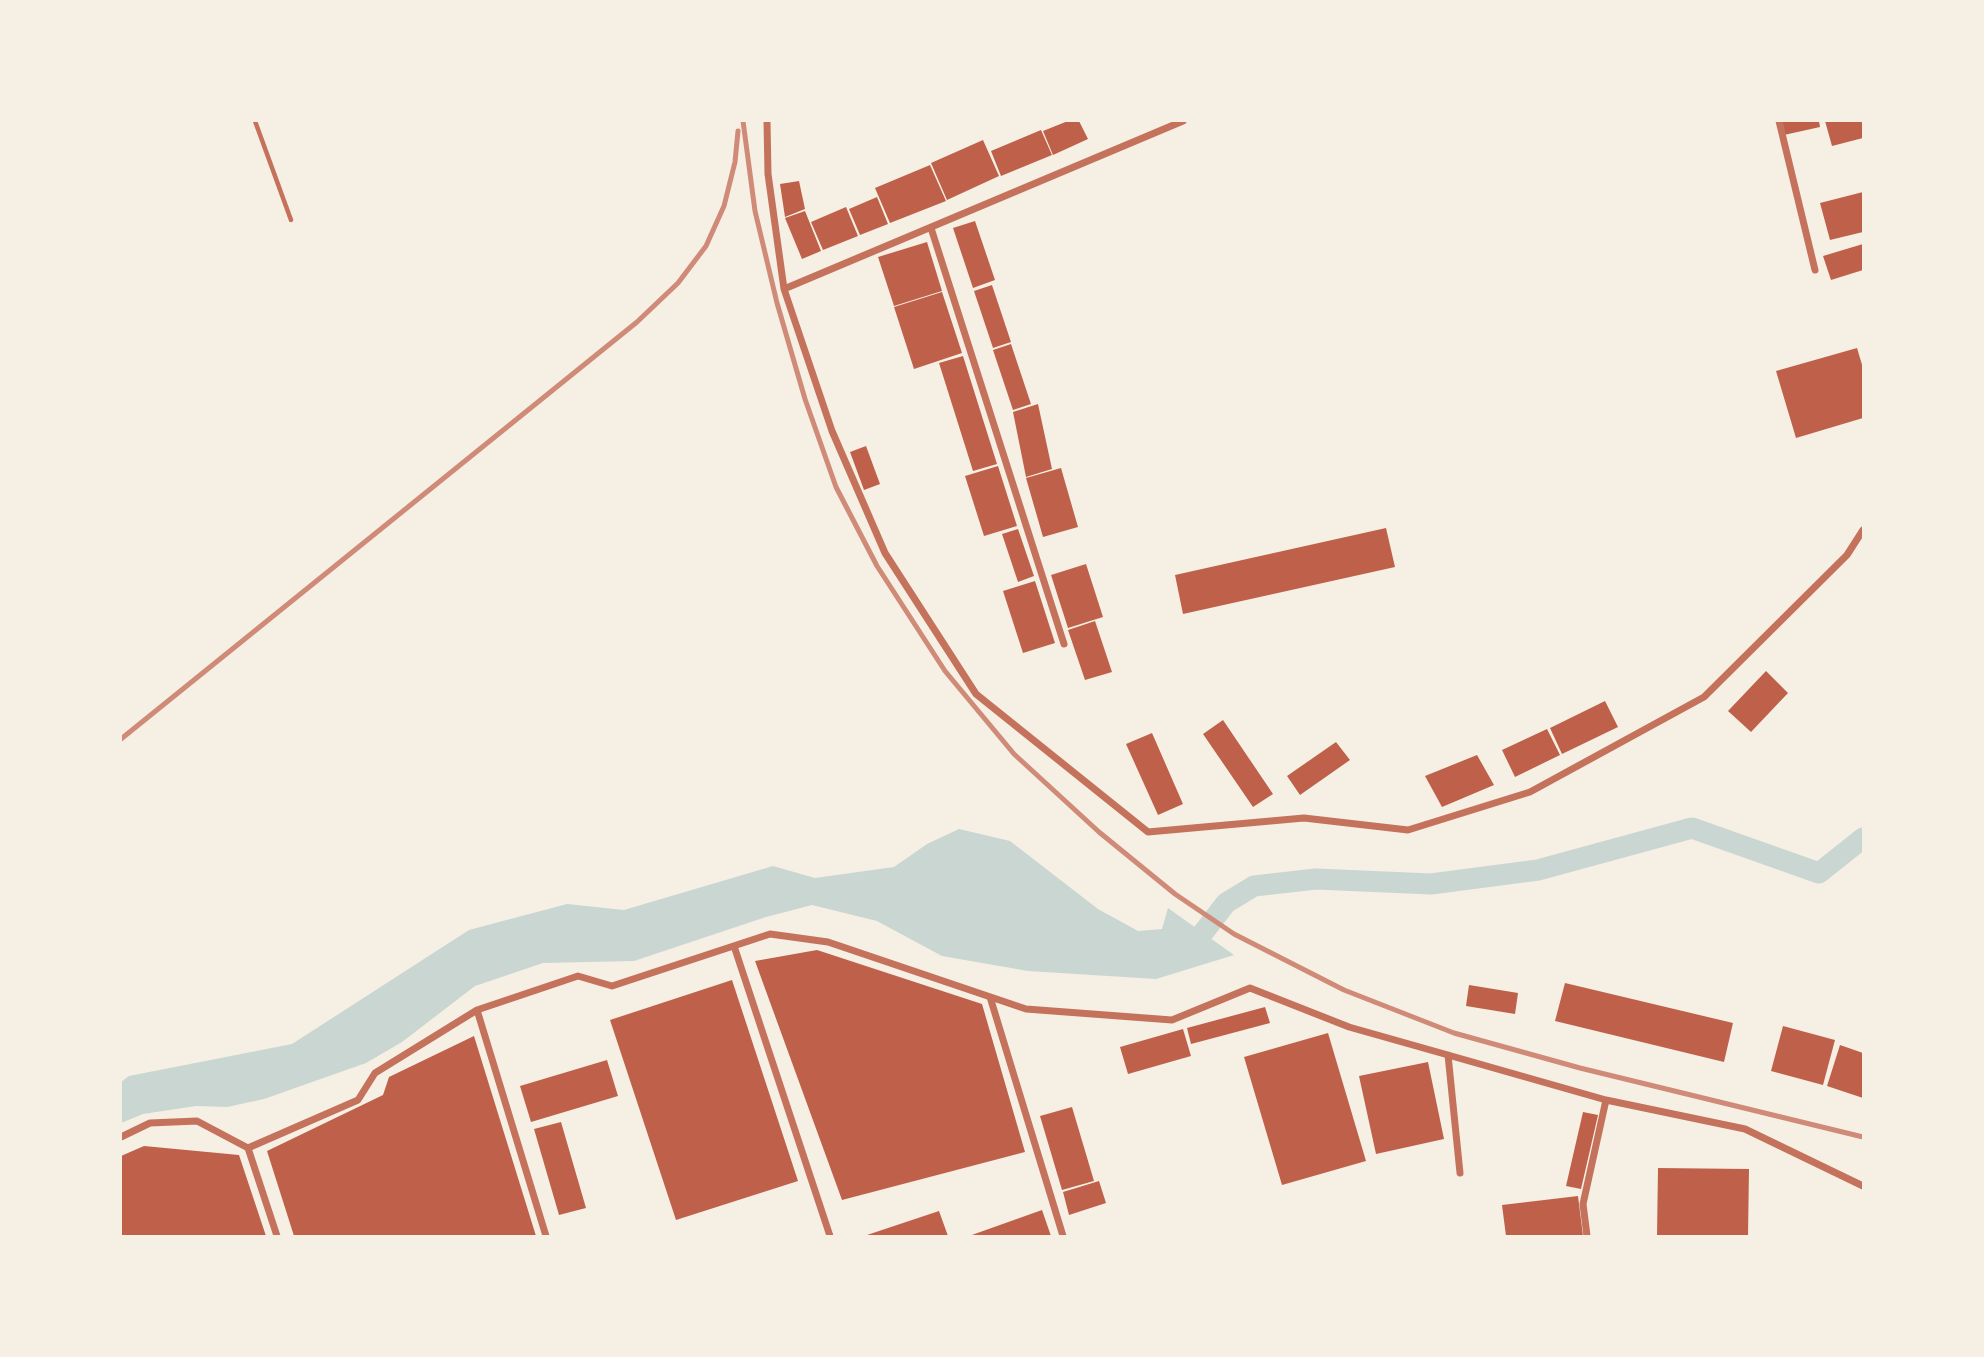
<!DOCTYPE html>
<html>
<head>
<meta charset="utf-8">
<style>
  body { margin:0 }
  #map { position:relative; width:1984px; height:1357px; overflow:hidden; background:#f6efe4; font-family:"Roboto Condensed",sans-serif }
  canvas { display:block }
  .frame { position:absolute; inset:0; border:122px solid #f6efe4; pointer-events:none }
</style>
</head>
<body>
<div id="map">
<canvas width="1984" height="1357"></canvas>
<div class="frame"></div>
</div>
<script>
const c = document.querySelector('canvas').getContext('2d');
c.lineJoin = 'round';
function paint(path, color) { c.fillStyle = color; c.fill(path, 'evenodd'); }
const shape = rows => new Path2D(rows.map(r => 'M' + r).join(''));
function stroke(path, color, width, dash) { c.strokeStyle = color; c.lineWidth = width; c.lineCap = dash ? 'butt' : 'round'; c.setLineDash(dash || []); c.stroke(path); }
paint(shape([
  [959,829,1010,841,1098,909,1138,931,1162,929,1168,908,1234,955,1156,979,1028,971,942,956,877,921,812,905,766,917,634,961,543,963,475,986,402,1042,366,1063,264,1099,227,1107,196,1106,143,1114,121,1123,121,1082,129,1076,292,1044,469,930,567,904,624,910,773,866,815,878,894,867,927,844]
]), '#c9d6d2');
stroke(shape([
  [1179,948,1196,942,1226,903,1254,886,1316,879,1431,884,1538,870,1692,828,1819,873,1863,838]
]), '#c9d6d2', 21);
paint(shape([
  [1068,121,1079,121,1088,139,1053,155,1043,131],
  [1781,121,1819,121,1820,127,1784,135],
  [1825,121,1863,121,1863,138,1832,146],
  [1041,130,1052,155,1001,176,991,151],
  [983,140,999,176,947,200,931,163],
  [930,165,946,201,890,223,875,188],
  [799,181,805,209,785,217,780,184],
  [1863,192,1863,232,1830,240,1820,203],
  [877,197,888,224,860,235,849,209],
  [846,207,858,236,823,250,811,222],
  [805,211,821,251,802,259,785,218],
  [975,221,995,280,973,288,953,228],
  [927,242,942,291,894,306,878,257],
  [1863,244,1863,270,1831,280,1823,256],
  [992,285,1011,342,993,348,974,291],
  [942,292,962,353,914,369,894,307],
  [1011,344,1031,404,1013,410,993,350],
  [1857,348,1863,368,1863,418,1796,438,1776,371],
  [963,356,997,464,973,471,939,363],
  [1038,404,1052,469,1026,477,1013,412],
  [866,446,880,484,864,490,850,452],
  [998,466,1017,526,984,536,965,476],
  [1061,468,1078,527,1043,537,1026,478],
  [1386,528,1395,567,1183,614,1175,575],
  [1018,529,1034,576,1018,582,1002,534],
  [1086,564,1103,617,1068,628,1051,575],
  [1035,581,1055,643,1023,653,1003,591],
  [1095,621,1112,672,1085,680,1068,630],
  [1766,671,1788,693,1751,732,1728,711],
  [1605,701,1618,727,1562,754,1550,728],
  [1223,720,1273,794,1253,807,1203,734],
  [1547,729,1560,755,1515,777,1502,750],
  [1152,733,1183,804,1158,815,1126,744],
  [1336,742,1350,760,1300,795,1287,776],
  [1477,755,1494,785,1442,807,1425,776],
  [817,950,982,1004,1025,1152,842,1200,755,961],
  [732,980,798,1181,676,1220,610,1020],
  [1565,983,1733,1023,1724,1062,1555,1021],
  [1469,985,1518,993,1515,1014,1466,1006],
  [1265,1007,1270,1023,1191,1044,1187,1028],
  [1783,1026,1835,1040,1823,1085,1771,1071],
  [1183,1029,1191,1056,1128,1074,1120,1047],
  [1328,1033,1366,1161,1282,1185,1244,1057],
  [474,1036,536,1236,294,1236,267,1151,383,1095,389,1077],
  [1840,1045,1863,1053,1863,1098,1827,1086],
  [607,1060,618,1096,531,1122,520,1086],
  [1428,1062,1444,1139,1376,1154,1359,1076],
  [1072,1107,1094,1181,1062,1190,1040,1116],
  [1583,1112,1598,1115,1581,1189,1566,1186],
  [561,1122,586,1208,559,1215,534,1129],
  [144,1146,239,1155,266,1236,121,1236,121,1156],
  [1658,1168,1749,1169,1748,1236,1657,1236],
  [1099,1181,1106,1203,1069,1215,1063,1192],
  [1578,1196,1583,1236,1506,1236,1502,1205],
  [1042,1210,1051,1236,969,1236],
  [939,1211,948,1236,864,1236]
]), '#bf614a');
stroke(shape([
  [255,121,291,220]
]), '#c5725c', 4.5);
stroke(shape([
  [767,121,768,174,784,289,832,431,885,553,976,694,1148,832,1304,818,1408,830,1530,792,1704,697,1847,555,1863,530],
  [1779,121,1815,270],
  [931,228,1064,644],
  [784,289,1183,121],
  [734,946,830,1236],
  [990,997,1063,1236],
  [477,1010,546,1236],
  [1448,1055,1460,1173],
  [121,1137,150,1123,197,1121,248,1148,277,1236],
  [248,1148,358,1100,375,1073,477,1010,578,976,612,986,770,934,828,942,1026,1009,1172,1020,1250,988,1349,1027,1448,1055,1606,1100,1745,1129,1863,1186],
  [1587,1236,1583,1204,1606,1100]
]), '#c5725c', 7);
stroke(shape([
  [743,121,755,211,777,303,805,399,836,487,877,566,945,671,1014,754,1099,832,1175,894,1234,934,1344,990,1454,1033,1580,1068,1863,1137],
  [121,739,637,322,678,283,706,246,724,206,735,162,738,131]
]), '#cf8b77', 5);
</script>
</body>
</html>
